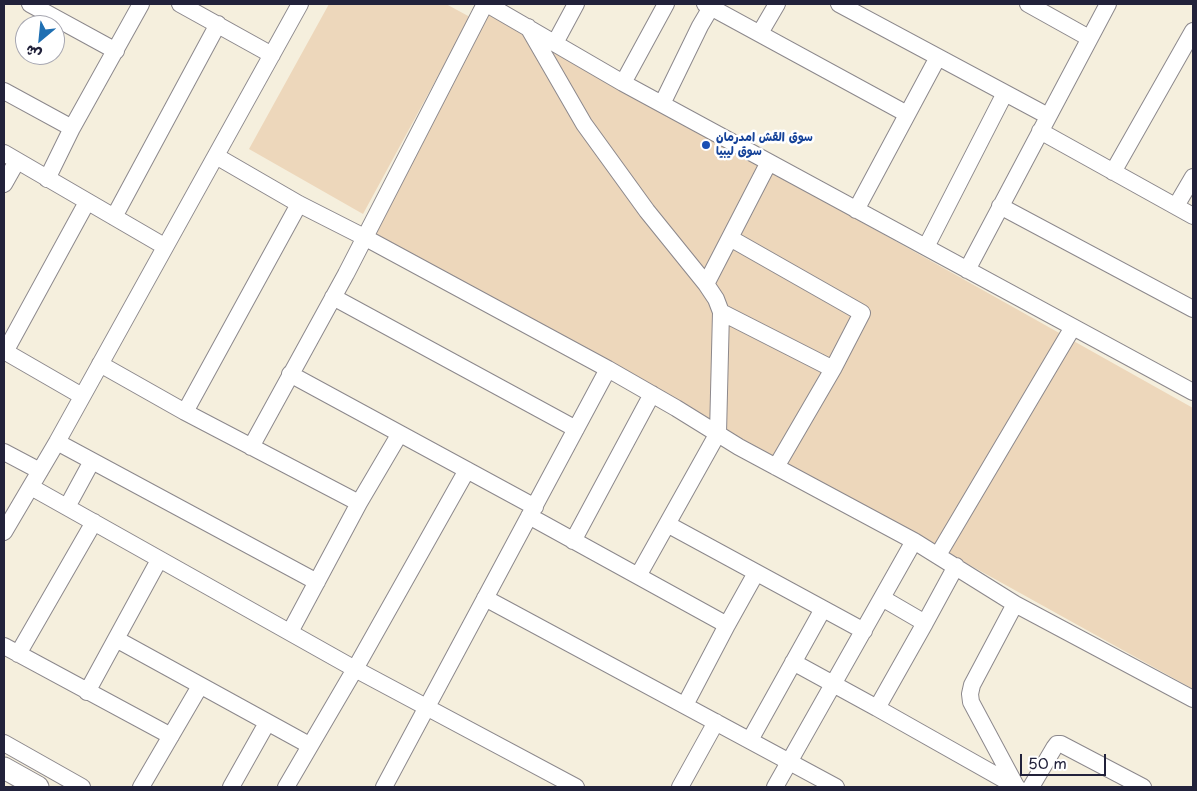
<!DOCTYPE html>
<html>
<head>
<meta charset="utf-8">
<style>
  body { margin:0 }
  #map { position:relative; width:1197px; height:791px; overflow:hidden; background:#f5efdd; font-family:"Playpen Sans","Playpen Sans Arabic",sans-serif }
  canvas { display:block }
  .frame { position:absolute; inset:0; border:5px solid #22223b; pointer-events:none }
  .north { position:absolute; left:15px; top:15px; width:50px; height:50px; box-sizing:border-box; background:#fff; border:1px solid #a7a7b1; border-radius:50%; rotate:208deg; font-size:14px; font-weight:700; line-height:20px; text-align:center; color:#22223b }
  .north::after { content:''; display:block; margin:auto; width:18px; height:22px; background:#1f6fb2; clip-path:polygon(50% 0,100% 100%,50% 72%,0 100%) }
  .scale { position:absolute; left:1020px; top:754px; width:86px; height:22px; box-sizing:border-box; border:2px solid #22223b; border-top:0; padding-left:6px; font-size:15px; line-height:18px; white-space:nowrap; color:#22223b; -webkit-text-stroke:4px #fff; paint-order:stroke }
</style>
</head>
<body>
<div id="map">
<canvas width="1197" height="791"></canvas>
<div class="frame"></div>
<div class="north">ش</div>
<div class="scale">50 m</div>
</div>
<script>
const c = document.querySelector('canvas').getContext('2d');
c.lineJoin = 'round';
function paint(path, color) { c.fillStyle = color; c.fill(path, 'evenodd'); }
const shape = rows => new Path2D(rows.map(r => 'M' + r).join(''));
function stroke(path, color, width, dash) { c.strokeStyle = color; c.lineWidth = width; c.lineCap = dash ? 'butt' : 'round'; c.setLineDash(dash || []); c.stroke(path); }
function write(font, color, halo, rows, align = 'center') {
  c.font = font + ' "Playpen Sans","Playpen Sans Arabic",sans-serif'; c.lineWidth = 5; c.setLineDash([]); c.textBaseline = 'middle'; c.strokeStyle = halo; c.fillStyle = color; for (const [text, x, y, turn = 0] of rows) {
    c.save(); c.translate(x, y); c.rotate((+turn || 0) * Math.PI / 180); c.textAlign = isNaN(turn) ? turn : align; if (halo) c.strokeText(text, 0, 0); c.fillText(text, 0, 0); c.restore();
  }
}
paint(shape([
  [329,4,446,4,470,17,363,214,249,149],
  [487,12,1193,408,1193,689,375,235]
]), '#edd7bb');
const minor = shape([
  [30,4,116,51],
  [180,4,272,55],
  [487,4,623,83,1193,392],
  [705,4,907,114],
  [839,4,1048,116],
  [1028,4,1089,38],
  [528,27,584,124,647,211,706,284,716,299,721,312,718,433,638,576],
  [760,33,777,4],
  [555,43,576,4],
  [623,83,666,4],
  [4,91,72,128],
  [662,104,700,26,713,4],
  [1040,131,1193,216],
  [4,153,164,246],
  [216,156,299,204,364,237,608,369,676,408,739,447,914,541,1015,604,1193,699],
  [1113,172,1193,31],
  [47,179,72,128,141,4],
  [4,184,17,161],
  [1000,206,1193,309],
  [1176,206,1193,177],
  [856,210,938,57],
  [114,217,218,24],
  [730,238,862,313,833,369,776,467],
  [926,247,1005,93],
  [967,270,1108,4],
  [706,284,769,162],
  [333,297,576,429],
  [721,312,833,369],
  [4,351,82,396],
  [5,352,87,202],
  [100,364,185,412,359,503],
  [290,374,535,507],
  [185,412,299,204],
  [57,442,317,582],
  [251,447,346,274,485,4],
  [4,452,40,471],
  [31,487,355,669,576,787],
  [67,507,92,461],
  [529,516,727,625],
  [667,524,864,631],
  [4,532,57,442,300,4],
  [573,541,652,394],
  [938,555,1073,327],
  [485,598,836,787],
  [1015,604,972,685,970,694,971,702,1016,786],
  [925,623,956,566],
  [290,632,359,503,399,435],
  [116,639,309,745],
  [4,646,171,736],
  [18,654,94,522],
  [793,662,877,708,925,623,882,598],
  [87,692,159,560],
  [685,705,727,625,756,573],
  [877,708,1017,787],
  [750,740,823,609],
  [4,743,82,787],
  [141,787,200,686],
  [231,787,267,723],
  [286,787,355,669,467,470],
  [384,787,608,369],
  [680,787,716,722],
  [775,787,914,541],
  [1031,787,1054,748,1057,744,1061,744,1143,787]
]);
const major = shape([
  [4,768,38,787]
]);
stroke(minor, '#8c888c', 18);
stroke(major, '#8c888c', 23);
stroke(minor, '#fff', 16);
stroke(major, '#fff', 21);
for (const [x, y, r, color] of [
  [706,145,5,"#1a4fb4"]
]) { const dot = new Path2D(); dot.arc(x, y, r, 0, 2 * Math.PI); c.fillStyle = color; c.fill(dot); stroke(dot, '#fff', 2); }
write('bold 12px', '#164399', '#fff', [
  ["سوق القش امدرمان",716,138],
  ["سوق ليبيا",716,152]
], 'left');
</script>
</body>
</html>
